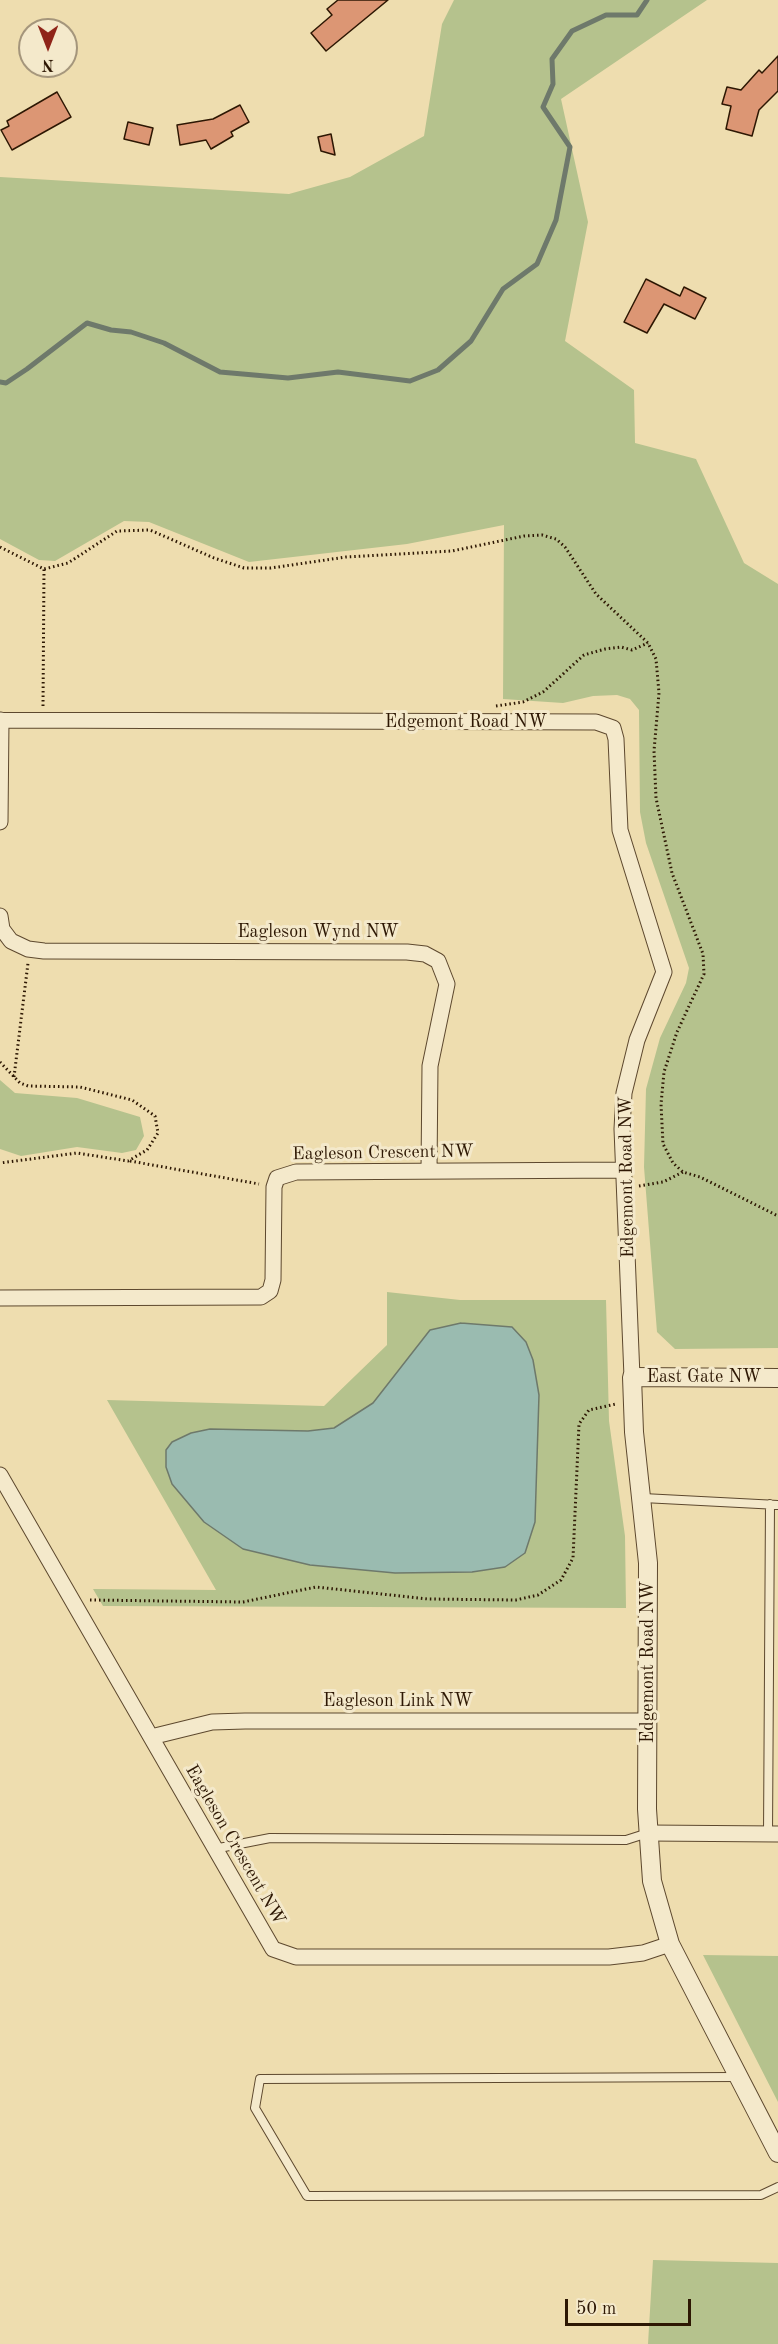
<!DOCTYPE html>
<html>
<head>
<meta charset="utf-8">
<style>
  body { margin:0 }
  #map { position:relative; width:778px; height:2344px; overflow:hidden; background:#eeddaf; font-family:"Old Standard TT",serif }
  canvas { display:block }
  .north { position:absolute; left:18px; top:18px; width:60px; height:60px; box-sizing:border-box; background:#f4e9cb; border:2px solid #a4957b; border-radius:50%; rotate:180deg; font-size:16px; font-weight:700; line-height:24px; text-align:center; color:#2d1703 }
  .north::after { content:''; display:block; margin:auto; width:21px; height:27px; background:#8f2418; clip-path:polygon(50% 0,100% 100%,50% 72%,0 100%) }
  .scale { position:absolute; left:565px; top:2299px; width:126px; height:27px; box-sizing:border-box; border:3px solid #2d1703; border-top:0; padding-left:8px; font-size:18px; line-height:21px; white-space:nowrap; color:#2d1703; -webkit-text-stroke:4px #f4e9cb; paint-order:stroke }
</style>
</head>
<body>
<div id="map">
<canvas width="778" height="2344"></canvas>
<div class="north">N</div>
<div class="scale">50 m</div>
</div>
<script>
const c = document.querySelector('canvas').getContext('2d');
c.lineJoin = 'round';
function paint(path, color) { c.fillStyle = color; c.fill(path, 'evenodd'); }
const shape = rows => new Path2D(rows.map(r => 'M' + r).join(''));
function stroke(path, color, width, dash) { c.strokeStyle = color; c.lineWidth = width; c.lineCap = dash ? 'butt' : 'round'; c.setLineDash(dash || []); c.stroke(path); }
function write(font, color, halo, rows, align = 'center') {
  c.font = font + ' "Old Standard TT",serif'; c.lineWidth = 6; c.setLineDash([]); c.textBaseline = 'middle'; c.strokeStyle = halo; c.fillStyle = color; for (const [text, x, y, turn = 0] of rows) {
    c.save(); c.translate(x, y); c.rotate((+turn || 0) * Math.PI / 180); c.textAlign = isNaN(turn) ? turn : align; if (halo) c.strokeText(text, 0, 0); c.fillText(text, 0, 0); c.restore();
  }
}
paint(shape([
  [454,0,707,0,561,99,588,222,565,341,634,390,635,443,696,459,744,563,778,584,778,1348,675,1349,657,1332,644,1167,646,1089,660,1038,686,983,689,968,646,843,640,812,639,710,630,699,617,695,593,696,563,703,503,699,504,525,407,544,249,562,149,522,124,521,55,561,39,560,0,539,0,177,289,194,350,177,424,136,442,24],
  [0,1080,15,1093,77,1098,140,1117,144,1136,136,1150,122,1153,77,1147,21,1156,0,1149],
  [387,1292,460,1300,606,1300,609,1421,625,1536,626,1608,103,1606,93,1589,216,1590,107,1400,324,1406,387,1345],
  [703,1955,778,1956,778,2102],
  [653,2260,778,2263,778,2344,648,2344]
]), '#b5c28d');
const water = shape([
  [461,1323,512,1327,526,1342,533,1360,539,1395,535,1522,525,1553,505,1567,472,1572,395,1573,310,1565,243,1549,204,1522,172,1484,166,1467,166,1450,172,1442,191,1433,210,1429,308,1431,334,1428,373,1403,430,1330,461,1323]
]);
paint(water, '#9abbb0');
stroke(water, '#6e796b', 1.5);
stroke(shape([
  [0,382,6,383,27,369,87,323,111,330,131,332,164,343,220,372,288,378,338,372,410,381,438,370,471,341,503,289,537,264,556,220,570,147,543,107,553,84,552,59,572,31,606,15,637,15,647,0]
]), '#6e796b', 5);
const building = shape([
  [338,0,388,0,326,51,311,33,332,15,327,9,338,0],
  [778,56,778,91,759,110,752,136,726,129,731,106,722,104,727,87,741,90,759,70,762,73,778,56],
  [57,92,71,117,12,150,1,130,9,126,7,121,57,92],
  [240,105,249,122,231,132,233,136,211,149,206,140,180,145,177,125,213,119,240,105],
  [128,122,153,128,149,145,124,139,128,122],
  [331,134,335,155,321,151,318,137,331,134],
  [646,279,680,296,684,287,706,298,695,319,664,304,647,333,624,322,646,279]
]);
paint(building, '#dc9674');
stroke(building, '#2d1703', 1.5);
const service = shape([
  [643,1498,778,1505],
  [768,1834,770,1504],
  [214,1849,270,1838,626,1840,648,1833],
  [737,2077,260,2079,255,2108,307,2196,761,2195,778,2187]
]);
const minor = shape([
  [0,720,596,722,613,728,616,739,620,830,664,972,637,1040,624,1093,622,1129,632,1377],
  [0,822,1,720],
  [0,916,2,929,11,941,28,949,44,951,407,952,425,954,438,961,447,984,430,1066,429,1171],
  [0,1298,261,1297,270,1291,273,1280,274,1187,277,1178,296,1172,623,1170],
  [0,1475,273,1949,296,1957,609,1957,643,1953,670,1944],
  [151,1737,212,1722,245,1721,647,1721],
  [648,1833,778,1834]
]);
const tertiary = shape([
  [778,1378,632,1377,634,1432,648,1563,647,1809,652,1881,670,1944,778,2153]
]);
stroke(service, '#5d482e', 10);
stroke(minor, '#5d482e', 17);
stroke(tertiary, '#5d482e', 20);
stroke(shape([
  [0,547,44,569,68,563,117,531,150,530,214,558,244,568,271,568,346,557,452,551,524,536,542,535,556,539,565,547,596,594,648,643,656,659,659,693,654,751,656,798,672,873,703,954,704,974,677,1032,664,1072,661,1104,663,1144,673,1163,683,1172,700,1177,778,1216],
  [43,706,44,569],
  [496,706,523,702,543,692,584,655,605,649,621,647,632,650,648,643],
  [0,1062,20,1083,28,1086,80,1087,132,1100,155,1116,158,1133,147,1150,128,1161,77,1153,0,1163],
  [14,1077,28,963],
  [130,1161,259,1184],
  [639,1186,663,1182,683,1172],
  [90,1600,243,1602,316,1587,428,1599,516,1600,538,1595,561,1580,573,1558,579,1424,589,1410,616,1404]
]), '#2d1703', 3, [1.5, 3]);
stroke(service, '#f4e9cb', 8);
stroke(minor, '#f4e9cb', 15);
stroke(tertiary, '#f4e9cb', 18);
write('18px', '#2d1703', '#f4e9cb', [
  ["Edgemont Road NW",466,722],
  ["Eagleson Wynd NW",318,932],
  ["Eagleson Crescent NW",383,1153,-1],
  ["Edgemont Road NW",627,1177,-91],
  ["East Gate NW",704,1377],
  ["Edgemont Road NW",648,1662,-90],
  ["Eagleson Link NW",398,1701],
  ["Eagleson Crescent NW",235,1845,60]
]);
</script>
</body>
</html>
